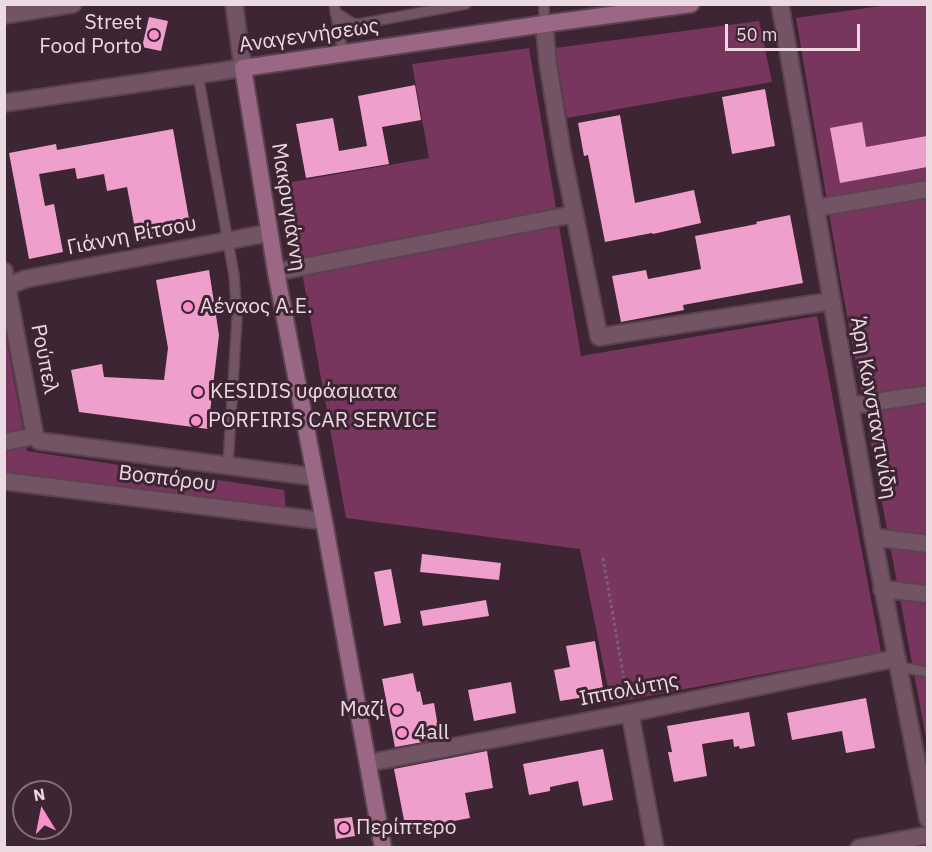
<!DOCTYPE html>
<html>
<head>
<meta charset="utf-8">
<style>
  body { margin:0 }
  #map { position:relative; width:932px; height:852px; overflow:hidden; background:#3e2533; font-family:"IBM Plex Sans",sans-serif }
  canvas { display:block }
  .frame { position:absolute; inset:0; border:6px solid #ebdae2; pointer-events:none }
  .north { position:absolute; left:12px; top:780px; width:60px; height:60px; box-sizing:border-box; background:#3e2533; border:2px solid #836d79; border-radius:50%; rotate:350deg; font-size:16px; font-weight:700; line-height:24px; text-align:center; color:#ebdae2 }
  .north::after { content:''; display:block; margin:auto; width:21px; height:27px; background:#f890cc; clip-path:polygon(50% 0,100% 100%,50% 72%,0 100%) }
  .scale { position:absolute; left:725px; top:24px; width:135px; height:27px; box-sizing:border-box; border:3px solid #ebdae2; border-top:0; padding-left:8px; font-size:18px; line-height:21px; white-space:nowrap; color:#ebdae2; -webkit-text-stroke:4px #3e2533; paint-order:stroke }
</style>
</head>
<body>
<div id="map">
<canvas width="932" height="852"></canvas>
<div class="frame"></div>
<div class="north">N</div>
<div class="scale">50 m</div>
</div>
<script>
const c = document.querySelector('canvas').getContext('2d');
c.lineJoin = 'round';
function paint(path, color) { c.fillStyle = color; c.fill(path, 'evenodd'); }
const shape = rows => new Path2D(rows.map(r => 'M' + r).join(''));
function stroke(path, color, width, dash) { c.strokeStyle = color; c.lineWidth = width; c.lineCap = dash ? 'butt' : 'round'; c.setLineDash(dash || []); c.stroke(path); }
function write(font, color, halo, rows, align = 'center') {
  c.font = font + ' "IBM Plex Sans",sans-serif'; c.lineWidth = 6; c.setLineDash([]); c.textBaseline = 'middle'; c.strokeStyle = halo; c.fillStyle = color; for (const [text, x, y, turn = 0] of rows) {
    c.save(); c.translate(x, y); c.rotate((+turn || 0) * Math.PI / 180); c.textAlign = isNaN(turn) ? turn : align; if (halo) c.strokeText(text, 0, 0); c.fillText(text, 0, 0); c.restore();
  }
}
paint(shape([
  [888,5,927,5,927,743,841,283,796,18],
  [759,21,772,82,567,118,555,48],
  [529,48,581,356,817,316,881,652,611,703,580,549,346,518,286,183,429,158,412,64],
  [4,326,27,451,284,490,286,511,5,473]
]), '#78365e');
paint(shape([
  [149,17,168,21,161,51,142,47],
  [415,85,421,120,382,127,389,164,306,178,296,124,333,118,339,151,367,146,358,96],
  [765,89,775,146,732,154,722,97],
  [620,115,635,203,694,190,701,223,653,234,652,233,605,242,588,155,584,156,578,123],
  [862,122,866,147,927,136,927,167,840,183,830,128],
  [173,129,191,230,137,240,127,187,107,191,104,174,77,179,75,168,39,174,45,206,54,204,63,252,29,259,9,153,56,144,57,150],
  [790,215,803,283,683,305,684,310,621,322,612,276,646,270,648,279,701,269,695,236,757,224,756,222],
  [209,270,219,335,208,429,79,412,71,370,102,364,104,377,164,380,168,348,156,280],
  [422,554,501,563,499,580,420,572],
  [391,569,401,623,384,626,374,572],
  [486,600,489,616,423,626,420,611],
  [595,641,604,694,560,701,554,670,570,667,566,646],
  [413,673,417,692,420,691,423,705,434,703,440,739,395,747,382,679],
  [511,682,516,713,474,721,468,690],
  [866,698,875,748,846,753,842,731,792,740,787,713],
  [749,712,755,746,740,749,739,746,734,747,733,739,702,744,707,776,674,782,668,752,672,752,667,726],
  [603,749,613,800,583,806,578,781,550,787,550,791,529,795,523,764],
  [487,751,493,788,465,793,470,818,406,830,394,769],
  [352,817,355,836,336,839,334,819]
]), '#ef9fcc');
const service = shape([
  [334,4,343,53],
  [544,4,544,24],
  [335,12,352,23,359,24,466,4],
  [198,75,234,275,237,318,228,465],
  [899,667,928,672]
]);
const minor = shape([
  [780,4,873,537,928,819],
  [4,15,73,4],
  [544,24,548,64,562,151,599,337,832,301],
  [816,208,928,189],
  [4,271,35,436,39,441,315,477],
  [276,272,575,214],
  [4,288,25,279,269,233],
  [850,406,928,394],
  [4,442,35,436],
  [4,481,324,521],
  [873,537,928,544],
  [882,589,928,594],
  [630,713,655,848],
  [368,763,630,713,897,658],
  [859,848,928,835]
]);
const tertiary = shape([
  [4,103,243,68,234,4]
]);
const secondary = shape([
  [383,848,324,521,276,272,243,68,544,24,691,4]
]);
stroke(service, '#5a424f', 12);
stroke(minor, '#5a424f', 20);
stroke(tertiary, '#5a424f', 20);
stroke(secondary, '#5a424f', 20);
stroke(shape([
  [603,558,627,697]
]), '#79626e', 3, [3, 3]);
stroke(service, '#735465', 9);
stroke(minor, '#735465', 16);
stroke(tertiary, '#735465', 16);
stroke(secondary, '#9a6884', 16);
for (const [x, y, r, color] of [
  [154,35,6,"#f890cc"],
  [188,307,6,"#f890cc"],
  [198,392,6,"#f890cc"],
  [196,421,6,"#f890cc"],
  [397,710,6,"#f890cc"],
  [402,733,6,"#f890cc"],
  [344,828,6,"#f890cc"]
]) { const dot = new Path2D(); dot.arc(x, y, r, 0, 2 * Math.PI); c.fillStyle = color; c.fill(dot); stroke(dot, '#3e2533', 2); }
write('21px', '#ebdae2', '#3e2533', [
  ["Street",142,23,"right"],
  ["Food Porto",142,47,"right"],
  ["Αέναος Α.Ε.",200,307],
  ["KESIDIS υφάσματα",210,392],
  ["PORFIRIS CAR SERVICE",208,421],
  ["Μαζί",385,710,"right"],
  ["4all",414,733],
  ["Περίπτερο",356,828]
], 'left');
write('21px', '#ebdae2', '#3e2533', [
  ["Αναγεννήσεως",309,36,-8],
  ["Μακρυγιάννη",288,207,81],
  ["Γιάννη Ρίτσου",132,236,-11],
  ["Ρούπελ",44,359,79],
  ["Άρη Κωνσταντινίδη",873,408,80],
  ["Βοσπόρου",167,479,7],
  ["Ιππολύτης",629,690,-11]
]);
</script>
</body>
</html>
